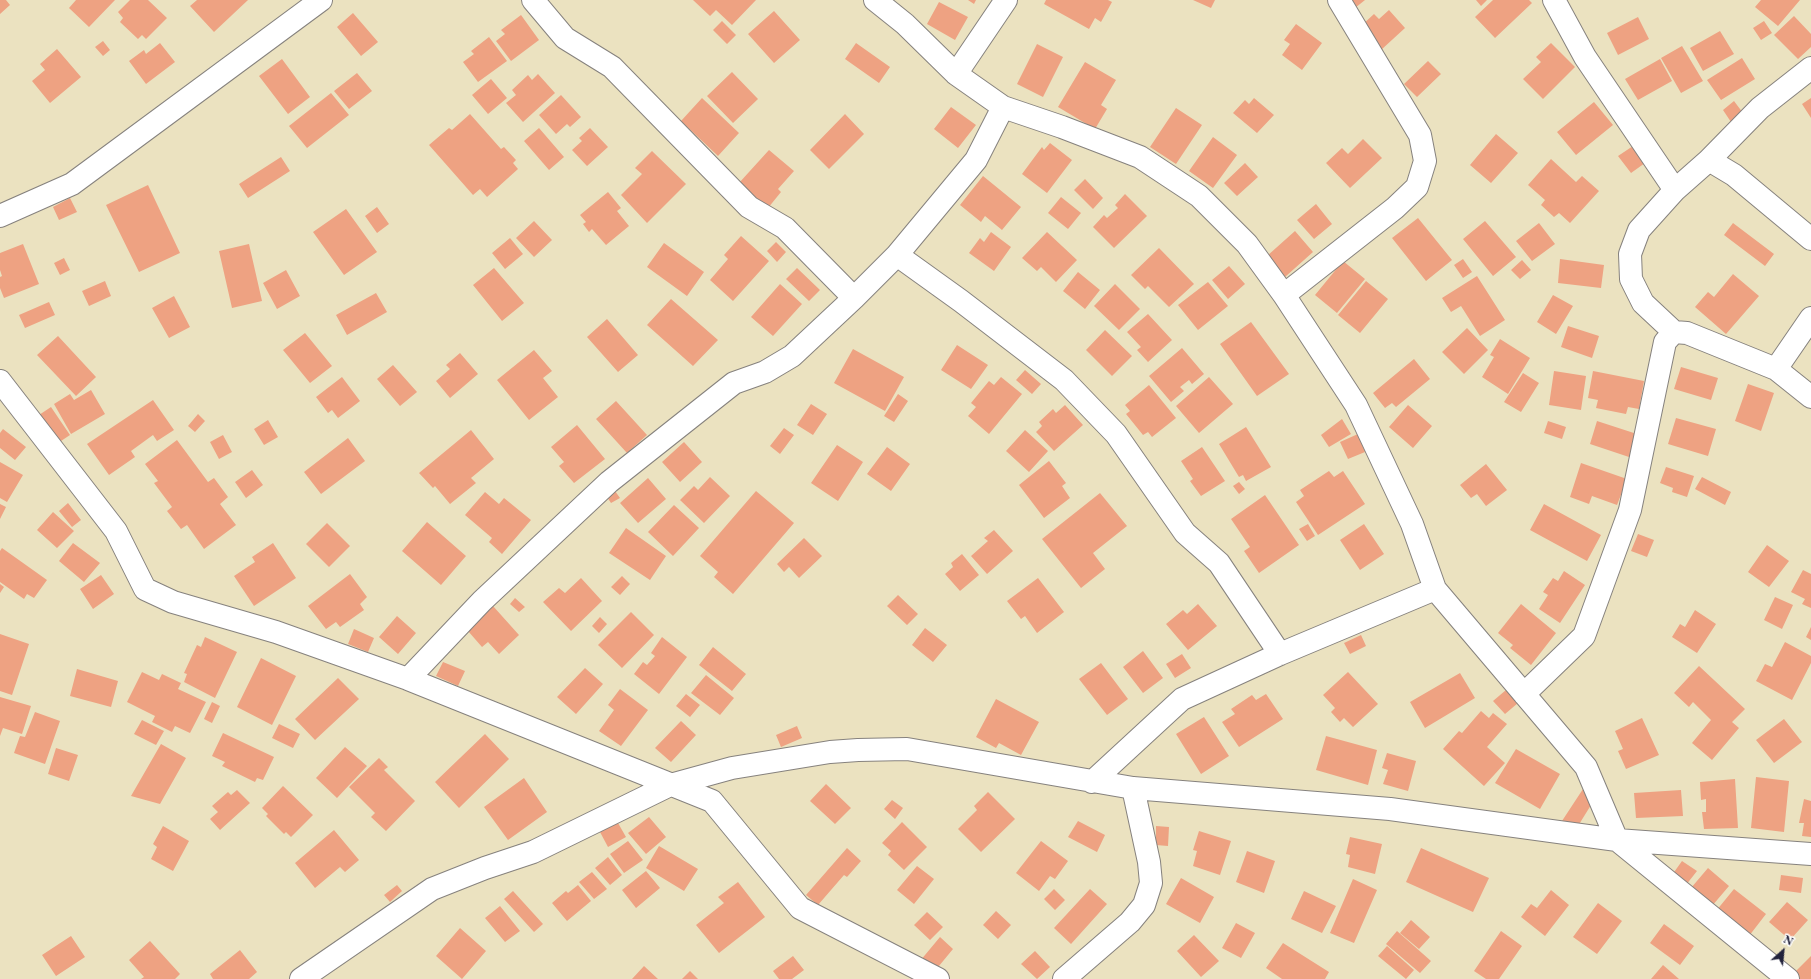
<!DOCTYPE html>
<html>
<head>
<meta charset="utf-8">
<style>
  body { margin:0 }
  #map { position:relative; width:1811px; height:979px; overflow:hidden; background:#ebe2c0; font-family:"EB Garamond",serif }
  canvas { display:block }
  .north { position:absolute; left:1763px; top:931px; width:40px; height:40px; -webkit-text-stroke:3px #fff; paint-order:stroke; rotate:27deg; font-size:11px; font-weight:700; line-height:16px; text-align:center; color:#22223b }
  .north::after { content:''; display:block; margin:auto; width:14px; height:18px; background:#22223b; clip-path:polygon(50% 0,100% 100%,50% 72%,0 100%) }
</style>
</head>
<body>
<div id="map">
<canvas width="1811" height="979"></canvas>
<div class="north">N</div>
</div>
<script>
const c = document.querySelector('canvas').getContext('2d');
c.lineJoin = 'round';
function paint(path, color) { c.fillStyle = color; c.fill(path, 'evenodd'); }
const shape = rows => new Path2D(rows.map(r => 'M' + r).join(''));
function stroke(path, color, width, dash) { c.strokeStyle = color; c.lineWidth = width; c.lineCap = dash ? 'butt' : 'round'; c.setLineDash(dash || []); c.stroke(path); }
paint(shape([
  [0,0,6,0,10,5,0,14],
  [76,0,115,0,89,27,69,8],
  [130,0,148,0,167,18,146,39,142,35,138,39,120,22,123,18,118,12],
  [197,0,248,0,214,32,190,6],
  [693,0,756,0,732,25,716,10,710,16],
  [968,0,976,0,974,4],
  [1046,0,1108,0,1112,2,1101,22,1095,18,1089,29,1044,4],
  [1193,0,1215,0,1211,8],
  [1349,0,1365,0,1355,8],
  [1476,0,1487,0,1481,6],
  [1493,0,1529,0,1532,3,1495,38,1475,17],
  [1761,0,1800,0,1778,26,1755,7],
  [939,2,968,17,955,40,927,24],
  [1389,10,1405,28,1381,50,1361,26,1374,14,1379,19],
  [774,11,800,40,774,63,748,34],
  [353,13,378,42,361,56,337,27],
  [521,15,539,40,511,61,496,41,505,34,501,30],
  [1794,16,1811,34,1811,47,1798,59,1774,35],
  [1638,17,1649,39,1618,55,1607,33],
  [722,21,736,35,727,44,713,30],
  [1764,21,1772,33,1761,40,1753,28],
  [1296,24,1322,43,1302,70,1282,55,1290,44,1284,40],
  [1720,31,1734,54,1703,71,1690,48],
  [489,37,507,61,478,82,463,62,474,54,471,51],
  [103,41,110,50,103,56,95,47],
  [160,43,175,62,146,84,129,61,144,50,146,54],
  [856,43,890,67,879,83,845,59],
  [1551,43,1575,67,1543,99,1523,79,1541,62,1536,57],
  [1037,44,1063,57,1043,97,1017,84],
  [1682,46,1703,81,1681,93,1661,58],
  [57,49,81,77,50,103,32,81,45,70,40,64],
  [1742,58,1755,79,1721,100,1707,80],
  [282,59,310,97,288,114,259,76],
  [1660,59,1672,81,1638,100,1625,79],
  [1428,61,1441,74,1417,97,1404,84],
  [1085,62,1116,80,1101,105,1107,109,1095,129,1058,107],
  [732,72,758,99,733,123,707,96],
  [357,73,372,91,349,109,334,91],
  [538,74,555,93,523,122,506,103,516,95,512,90,528,75,532,80],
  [491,79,507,98,488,114,472,95],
  [331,93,349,115,307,148,289,126],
  [561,95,581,117,570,127,567,124,556,134,539,115],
  [702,98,739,133,718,156,681,121],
  [1254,98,1274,115,1257,133,1233,113,1245,100,1249,104],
  [1811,98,1811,118,1802,104],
  [1734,101,1743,113,1731,122,1723,110],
  [1594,102,1613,125,1576,155,1557,132],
  [951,107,976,125,958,148,934,129],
  [1176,108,1202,125,1176,164,1150,147],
  [470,114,501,149,504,147,516,160,513,163,518,169,487,197,480,189,473,195,429,145,449,128,452,130],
  [845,114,864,134,829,169,810,150],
  [539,128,564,157,549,170,524,141],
  [590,128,608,147,587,166,572,150,582,141,579,138],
  [1496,134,1518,153,1491,183,1470,165],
  [1213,137,1237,155,1213,188,1189,171],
  [1363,139,1382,158,1350,188,1326,163,1342,148,1348,154],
  [1050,143,1072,160,1047,193,1022,174,1042,147,1044,150],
  [1633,146,1645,163,1631,173,1618,156],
  [769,150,794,171,778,189,781,192,768,208,739,183],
  [652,151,686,184,647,223,621,195,642,174,635,168],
  [281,157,290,171,248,198,239,184],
  [1551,159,1576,182,1582,176,1599,191,1570,223,1559,213,1554,217,1541,205,1545,200,1528,185],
  [1245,163,1258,177,1237,196,1224,183],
  [983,176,1021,207,1002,230,985,216,981,222,960,205],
  [1085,179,1103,198,1093,209,1074,190],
  [148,185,180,253,139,272,106,205],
  [608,192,621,208,617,211,629,226,606,245,592,229,589,232,583,224,586,222,580,215],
  [1125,194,1147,216,1114,248,1093,227,1104,215,1107,218,1118,208,1115,205],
  [1061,197,1081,213,1068,229,1048,213],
  [70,198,77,212,59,220,53,207],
  [1316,204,1332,224,1314,239,1297,220],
  [377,207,389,224,377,233,365,216],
  [346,209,377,252,344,275,313,232],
  [1418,218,1452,260,1426,281,1392,238],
  [534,221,552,240,534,257,516,238],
  [1485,221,1516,257,1493,276,1463,239],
  [1539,223,1555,244,1532,261,1516,241],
  [1733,223,1774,254,1765,266,1724,235],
  [1295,231,1313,252,1285,277,1267,256],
  [991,232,1011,247,994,271,969,253,980,238,984,242],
  [1047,232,1077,260,1056,282,1041,267,1037,271,1022,258],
  [741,236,769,261,733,301,710,280,728,259,724,255],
  [510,238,523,254,505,269,492,253],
  [776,242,786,252,777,262,767,251],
  [664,243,704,272,687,296,647,267],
  [23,244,39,284,4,298,0,288,0,277,2,276,0,270,0,253],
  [249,244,262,301,232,308,219,251],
  [1159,248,1194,284,1169,307,1148,286,1145,289,1131,275],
  [64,258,70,270,60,275,54,263],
  [1463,259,1472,272,1463,278,1454,265],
  [1560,259,1604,265,1601,288,1558,283],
  [1522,260,1531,270,1520,279,1511,270],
  [1343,261,1365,279,1337,313,1315,295],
  [1229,266,1245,284,1228,299,1212,280],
  [494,268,524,303,502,321,473,285],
  [797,268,820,290,809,301,786,279],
  [286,270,300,296,277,309,263,283],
  [1078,272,1100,290,1085,309,1063,291],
  [1733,274,1759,296,1726,334,1695,307,1708,292,1714,297],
  [1477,276,1505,320,1480,336,1461,306,1451,312,1442,298],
  [105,281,111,296,89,306,82,291],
  [1366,281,1388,299,1360,333,1338,315],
  [1208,282,1228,306,1198,330,1178,305],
  [780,284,802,304,773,336,751,317],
  [1115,284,1140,309,1119,330,1094,306],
  [376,293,387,312,347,335,336,315],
  [1553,295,1573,306,1556,334,1537,322],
  [174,296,190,327,169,338,152,308],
  [671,299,718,340,693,366,647,325],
  [49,302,55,315,25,328,19,315],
  [1148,314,1172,340,1148,362,1137,350,1141,347,1127,332],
  [607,319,638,355,618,372,587,337],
  [1251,322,1289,374,1257,396,1220,344],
  [1568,326,1599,336,1592,358,1561,347],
  [1467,328,1488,350,1464,374,1442,352],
  [1105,330,1132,356,1112,376,1086,350],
  [305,333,332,366,310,383,283,350],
  [58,336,96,377,76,396,37,355],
  [1500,339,1530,358,1508,394,1482,377,1494,357,1490,355],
  [957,345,988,365,971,389,941,370],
  [1182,348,1204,374,1192,384,1189,380,1180,387,1184,391,1171,402,1149,376],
  [853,349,904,377,885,411,834,383],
  [534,350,552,371,543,378,558,397,529,420,497,380],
  [460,353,478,374,450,398,436,381,450,369,446,365],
  [1414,359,1430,379,1396,407,1392,403,1385,408,1373,393],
  [393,365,417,392,400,406,377,379],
  [1681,367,1718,378,1711,400,1674,389],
  [1025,370,1041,384,1032,394,1016,380],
  [1554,371,1586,376,1581,410,1549,405],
  [1593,371,1644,381,1639,409,1628,407,1626,414,1596,408,1598,400,1588,398],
  [1523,373,1539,383,1521,412,1504,402],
  [342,377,360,401,338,418,332,410,328,413,316,397],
  [1001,377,1022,394,989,434,968,416,976,407,971,403,989,381,994,385],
  [1209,377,1233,404,1199,433,1176,406],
  [1748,384,1774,393,1761,431,1735,421],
  [1149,385,1176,418,1152,437,1148,432,1143,435,1126,414,1130,411,1125,405],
  [91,390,105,414,71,434,54,404,70,394,74,400],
  [898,394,908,401,894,422,884,416],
  [153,400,174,430,157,441,153,435,131,451,135,457,109,475,87,444],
  [616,401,647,435,627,453,596,419],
  [811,404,827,414,813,435,797,425],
  [1065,405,1083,425,1054,451,1036,432,1042,426,1039,422,1053,409,1056,413],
  [1408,405,1432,426,1413,448,1389,427],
  [51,407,70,435,58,443,39,415],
  [198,414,205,421,195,432,188,426],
  [1676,418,1716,429,1708,456,1668,444],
  [1342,419,1351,434,1329,447,1321,435],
  [268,420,278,437,264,445,254,429],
  [1548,421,1566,427,1562,439,1544,433],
  [1597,421,1640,435,1632,458,1590,444],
  [577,425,605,459,574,483,559,466,564,462,551,447],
  [1246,427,1271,467,1246,481,1243,475,1239,477,1219,444],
  [784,428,794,435,780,454,770,446],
  [3,429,26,447,15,460,0,448,0,433],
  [471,430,494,459,471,478,476,483,450,504,435,486,433,488,419,473],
  [1025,430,1048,451,1029,472,1006,451],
  [1358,434,1365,452,1348,459,1340,442],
  [223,435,232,452,219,459,210,442],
  [348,438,365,461,321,494,304,472],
  [177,440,208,482,214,478,228,497,220,504,236,525,204,549,187,525,181,529,167,511,172,507,154,483,158,481,145,464],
  [684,442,702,462,680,482,662,462],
  [837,445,863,462,838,501,811,483],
  [887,447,910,464,891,491,867,474],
  [1202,447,1225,481,1201,496,1190,481,1193,479,1181,461],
  [1049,461,1066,483,1062,486,1070,498,1044,518,1019,485],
  [0,462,23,475,7,502,0,498],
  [1581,463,1627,479,1617,505,1592,496,1589,504,1570,497],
  [1486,464,1507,490,1486,506,1477,494,1471,498,1460,485],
  [1666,467,1694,476,1687,497,1672,492,1673,488,1660,483],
  [252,470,263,485,246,498,235,482],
  [1329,471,1334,477,1343,471,1365,504,1318,535,1296,502,1304,496,1300,490],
  [710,477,730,496,704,523,680,500,694,486,698,490],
  [1702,477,1731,492,1725,505,1695,489],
  [648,478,666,499,638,523,620,503],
  [1239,482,1245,489,1239,494,1233,486],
  [615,491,620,498,611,503,607,497],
  [756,491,794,523,733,594,714,577,718,572,700,556],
  [485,492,499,504,504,498,531,520,502,554,489,542,492,538,465,515],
  [1100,493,1127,526,1093,553,1105,569,1081,588,1042,539],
  [1265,495,1299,545,1259,573,1244,551,1250,547,1231,519],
  [68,503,81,520,72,527,59,511],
  [0,504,6,507,0,519],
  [1544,504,1601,535,1587,561,1530,530],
  [674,505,699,528,673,556,648,532],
  [53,512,74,531,57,548,37,530],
  [427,522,466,556,441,585,402,551],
  [327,523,350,546,329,567,306,544],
  [1308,524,1315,536,1307,541,1299,529],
  [1364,524,1384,554,1360,570,1340,540],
  [626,528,666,556,650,580,609,553],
  [994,530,1013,551,987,574,971,556,988,541,984,538],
  [1638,534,1654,540,1647,557,1631,551],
  [804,538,822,556,799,578,789,567,784,572,777,564],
  [73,543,100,563,84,582,59,561],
  [273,543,296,578,254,606,234,576,255,562,252,557],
  [1767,545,1789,561,1769,587,1748,572],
  [2,548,47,580,34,598,27,594,24,599,0,582,0,551],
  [962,554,979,575,960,591,945,574,953,567,951,563],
  [1803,570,1811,574,1811,608,1802,604,1805,599,1791,592],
  [1564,571,1585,585,1560,623,1539,609,1548,595,1543,592,1553,578,1558,581],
  [350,574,367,597,360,604,364,610,340,627,336,622,326,629,308,606],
  [101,575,114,594,93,609,80,589],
  [622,576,630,584,620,595,611,587],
  [581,578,602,601,571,631,543,602,559,588,565,593],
  [1038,578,1064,612,1037,633,1025,616,1021,619,1007,601],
  [0,584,4,587,0,593],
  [898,595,918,614,907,625,887,606],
  [1775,597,1793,605,1782,629,1764,620],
  [515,598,525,607,519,612,510,604],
  [1198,604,1217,626,1188,650,1166,624,1183,610,1187,614],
  [1521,604,1556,633,1531,665,1510,648,1513,645,1498,633],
  [493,606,519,635,499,654,488,642,482,647,468,631],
  [1695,610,1716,624,1697,653,1672,637,1680,624,1685,627],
  [631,612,654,635,622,668,598,645],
  [397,616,416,633,398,654,379,637],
  [600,617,607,624,599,633,592,626],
  [1811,627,1811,640,1806,637],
  [925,628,947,645,933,662,912,645],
  [354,629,374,638,368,652,348,644],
  [0,634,29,644,12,695,0,691],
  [1361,635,1366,646,1350,654,1344,643],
  [205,637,237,652,215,698,184,682,187,674,184,673,197,645,201,647],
  [662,637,687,657,659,694,634,674,643,662,647,665,655,656,651,653],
  [1785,642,1811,656,1811,663,1792,700,1756,681,1765,664,1772,667],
  [713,647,746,674,732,691,699,665],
  [1143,651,1163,678,1143,693,1123,667],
  [1182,654,1191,668,1175,678,1166,664],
  [261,658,296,676,272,725,237,707],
  [443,662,465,671,458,686,436,676],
  [1101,663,1128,699,1107,715,1079,679],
  [1699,666,1745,709,1732,722,1739,728,1712,760,1692,743,1711,720,1693,702,1689,707,1674,693],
  [585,668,603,684,576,714,557,697],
  [77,669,118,681,111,707,70,696],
  [142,672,159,680,162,674,181,683,178,689,206,702,190,733,175,726,172,732,152,722,155,716,127,702],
  [1348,672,1378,704,1353,727,1344,718,1340,722,1331,712,1335,708,1323,695],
  [1460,673,1475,698,1425,728,1410,702],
  [706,675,734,698,720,715,691,693],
  [338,678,359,699,315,740,295,719],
  [620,689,648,710,621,746,599,731,614,710,608,705],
  [1506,690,1518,703,1505,714,1493,701],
  [686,694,700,705,690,717,676,706],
  [1266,694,1283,719,1239,747,1222,722,1235,714,1231,709,1252,695,1256,700],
  [0,697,31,706,22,734,3,728,0,736],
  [996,699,1039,722,1021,755,999,743,996,748,976,737],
  [212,702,220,706,212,723,204,719],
  [1481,711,1489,718,1493,713,1507,724,1487,747,1505,763,1484,786,1443,749,1459,731,1462,733],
  [35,712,60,721,45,764,14,753,20,736,25,737],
  [1204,717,1229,756,1201,774,1176,734],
  [1642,718,1659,755,1626,769,1618,751,1623,749,1615,731],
  [1784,719,1802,742,1774,763,1756,740],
  [142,720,164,731,156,745,134,734],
  [681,721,696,735,671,762,655,748],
  [279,724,300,734,293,748,272,738],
  [797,726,802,738,781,747,776,735],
  [223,733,274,757,263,780,257,778,255,782,222,766,225,762,212,756],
  [485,734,509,759,459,808,435,782],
  [1326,736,1377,750,1368,785,1316,770],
  [161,744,186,758,160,804,131,796],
  [345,747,367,766,337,798,316,778],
  [56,748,78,755,69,781,48,774],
  [1516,749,1560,774,1540,809,1495,783],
  [1387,753,1416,761,1408,791,1383,784,1388,770,1382,768],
  [379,758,388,767,384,770,415,801,386,831,371,817,375,813,349,787],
  [1756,777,1789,781,1784,832,1751,828],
  [524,778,547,812,508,840,484,807],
  [1735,779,1738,828,1704,829,1702,812,1706,812,1706,799,1701,800,1700,782],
  [826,784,851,808,835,824,810,801],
  [283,786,313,815,291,837,286,832,284,834,266,816,268,814,262,808],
  [1583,789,1591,805,1578,826,1560,824],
  [237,790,250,803,220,830,210,819,218,812,212,806,228,792,231,795],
  [1681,790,1683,816,1636,818,1634,793],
  [988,792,1015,819,981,852,958,829,977,810,974,806],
  [1804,799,1811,801,1811,837,1802,836,1804,823,1799,823],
  [892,800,903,808,895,819,884,809],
  [649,817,666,837,646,854,628,833],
  [1078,821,1105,835,1097,852,1068,837],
  [902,822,927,847,904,870,888,855,891,851,882,843],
  [618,823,626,837,608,847,600,832],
  [163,826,189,841,173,871,151,859,157,847,153,844],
  [1156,826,1169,827,1168,846,1156,845],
  [334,830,359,860,345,872,340,867,315,888,295,863],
  [1199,831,1231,841,1220,875,1193,866,1197,851,1193,850],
  [1350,837,1382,844,1375,874,1348,867,1350,855,1346,854],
  [628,841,643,860,624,873,610,854],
  [1041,841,1068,861,1055,879,1050,876,1039,891,1016,873],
  [659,846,698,869,684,891,646,868],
  [847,848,861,861,847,877,844,875,818,905,806,895],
  [1421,848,1489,878,1473,912,1406,882],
  [1247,851,1275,861,1264,893,1236,882],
  [608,857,622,875,610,885,595,868],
  [1682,861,1697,871,1686,885,1672,875],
  [917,866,934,879,914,904,897,890],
  [1708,868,1729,886,1712,906,1691,888],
  [646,871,660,888,636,908,622,890],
  [592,872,607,889,594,899,579,882],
  [1781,875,1803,878,1801,893,1779,890],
  [1181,878,1214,897,1200,923,1166,904],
  [1353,879,1377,890,1354,943,1330,933],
  [738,882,765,917,719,953,696,925,724,903,718,897],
  [397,885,402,891,390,902,384,895],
  [578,885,591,901,567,921,552,903,566,891,568,893],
  [1054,889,1065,900,1055,910,1044,899],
  [1090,889,1107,904,1071,944,1054,928],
  [1734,889,1766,914,1749,936,1716,911],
  [1551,890,1569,905,1545,936,1521,917,1531,904,1537,908],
  [513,891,543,924,534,932,504,899],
  [1304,891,1336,906,1322,933,1291,919],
  [1787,902,1808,920,1790,940,1769,922],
  [1598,903,1622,921,1597,954,1573,937],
  [500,906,520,931,505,942,485,918],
  [996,911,1011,925,998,939,983,925],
  [927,912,943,927,930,940,914,925],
  [1411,920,1430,937,1419,949,1400,933],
  [1236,923,1255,933,1241,958,1222,948],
  [1664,924,1694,946,1680,965,1650,943],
  [460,928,486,951,462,979,436,956],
  [1397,931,1431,961,1420,973,1386,944],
  [1501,931,1522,946,1499,979,1486,979,1474,971],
  [1194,935,1219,961,1201,977,1177,951],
  [71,936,85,957,56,976,42,955],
  [940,937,953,949,934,972,920,961],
  [150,941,180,974,175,979,141,979,144,977,129,960],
  [1283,943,1329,972,1325,979,1282,979,1266,968],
  [1387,946,1414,970,1406,979,1378,956],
  [240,950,257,972,249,979,213,979,210,974],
  [1035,951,1050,967,1037,979,1021,964],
  [793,956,804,970,792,979,779,979,773,971],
  [1811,956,1811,979,1798,979,1793,974],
  [1663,965,1679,979,1651,979],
  [644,966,658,979,632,979],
  [690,971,698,979,682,979]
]), '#eea282');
const minor = shape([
  [533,0,565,38,612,67,749,207,785,228,854,298],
  [875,0,905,24,956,74,1003,107,1062,127,1140,157,1199,196,1247,244,1284,295,1356,405,1412,524,1435,589,1586,767,1617,840,1788,979],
  [1554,0,1585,57,1675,190],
  [956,74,1006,0],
  [1709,160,1734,175,1811,239],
  [0,216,72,184,321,0],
  [897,255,961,301,1064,380,1116,434,1185,533,1219,563,1280,654],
  [1284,295,1395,208,1417,187,1425,161,1420,135,1339,0],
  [1674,332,1643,303,1631,279,1630,254,1639,230,1675,190,1709,160,1760,108,1811,68],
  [1776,369,1811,318],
  [0,381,116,531,145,589,173,602,276,632,408,679,712,801,800,908,938,979],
  [408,679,482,601,609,482,734,383,765,372,792,356,854,298,897,255,976,160,1003,107],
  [1524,694,1584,636,1630,510,1665,342,1674,332,1687,333,1776,369,1811,397],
  [1092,782,1182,699,1280,654,1435,589],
  [301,979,432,889,485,868,533,852,670,785,732,768,830,752,858,750,907,749,1133,788,1390,809,1617,840,1811,854],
  [1064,979,1130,922,1144,905,1151,883,1149,862,1133,788]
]);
stroke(minor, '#86827e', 24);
stroke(minor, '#fff', 22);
</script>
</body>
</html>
